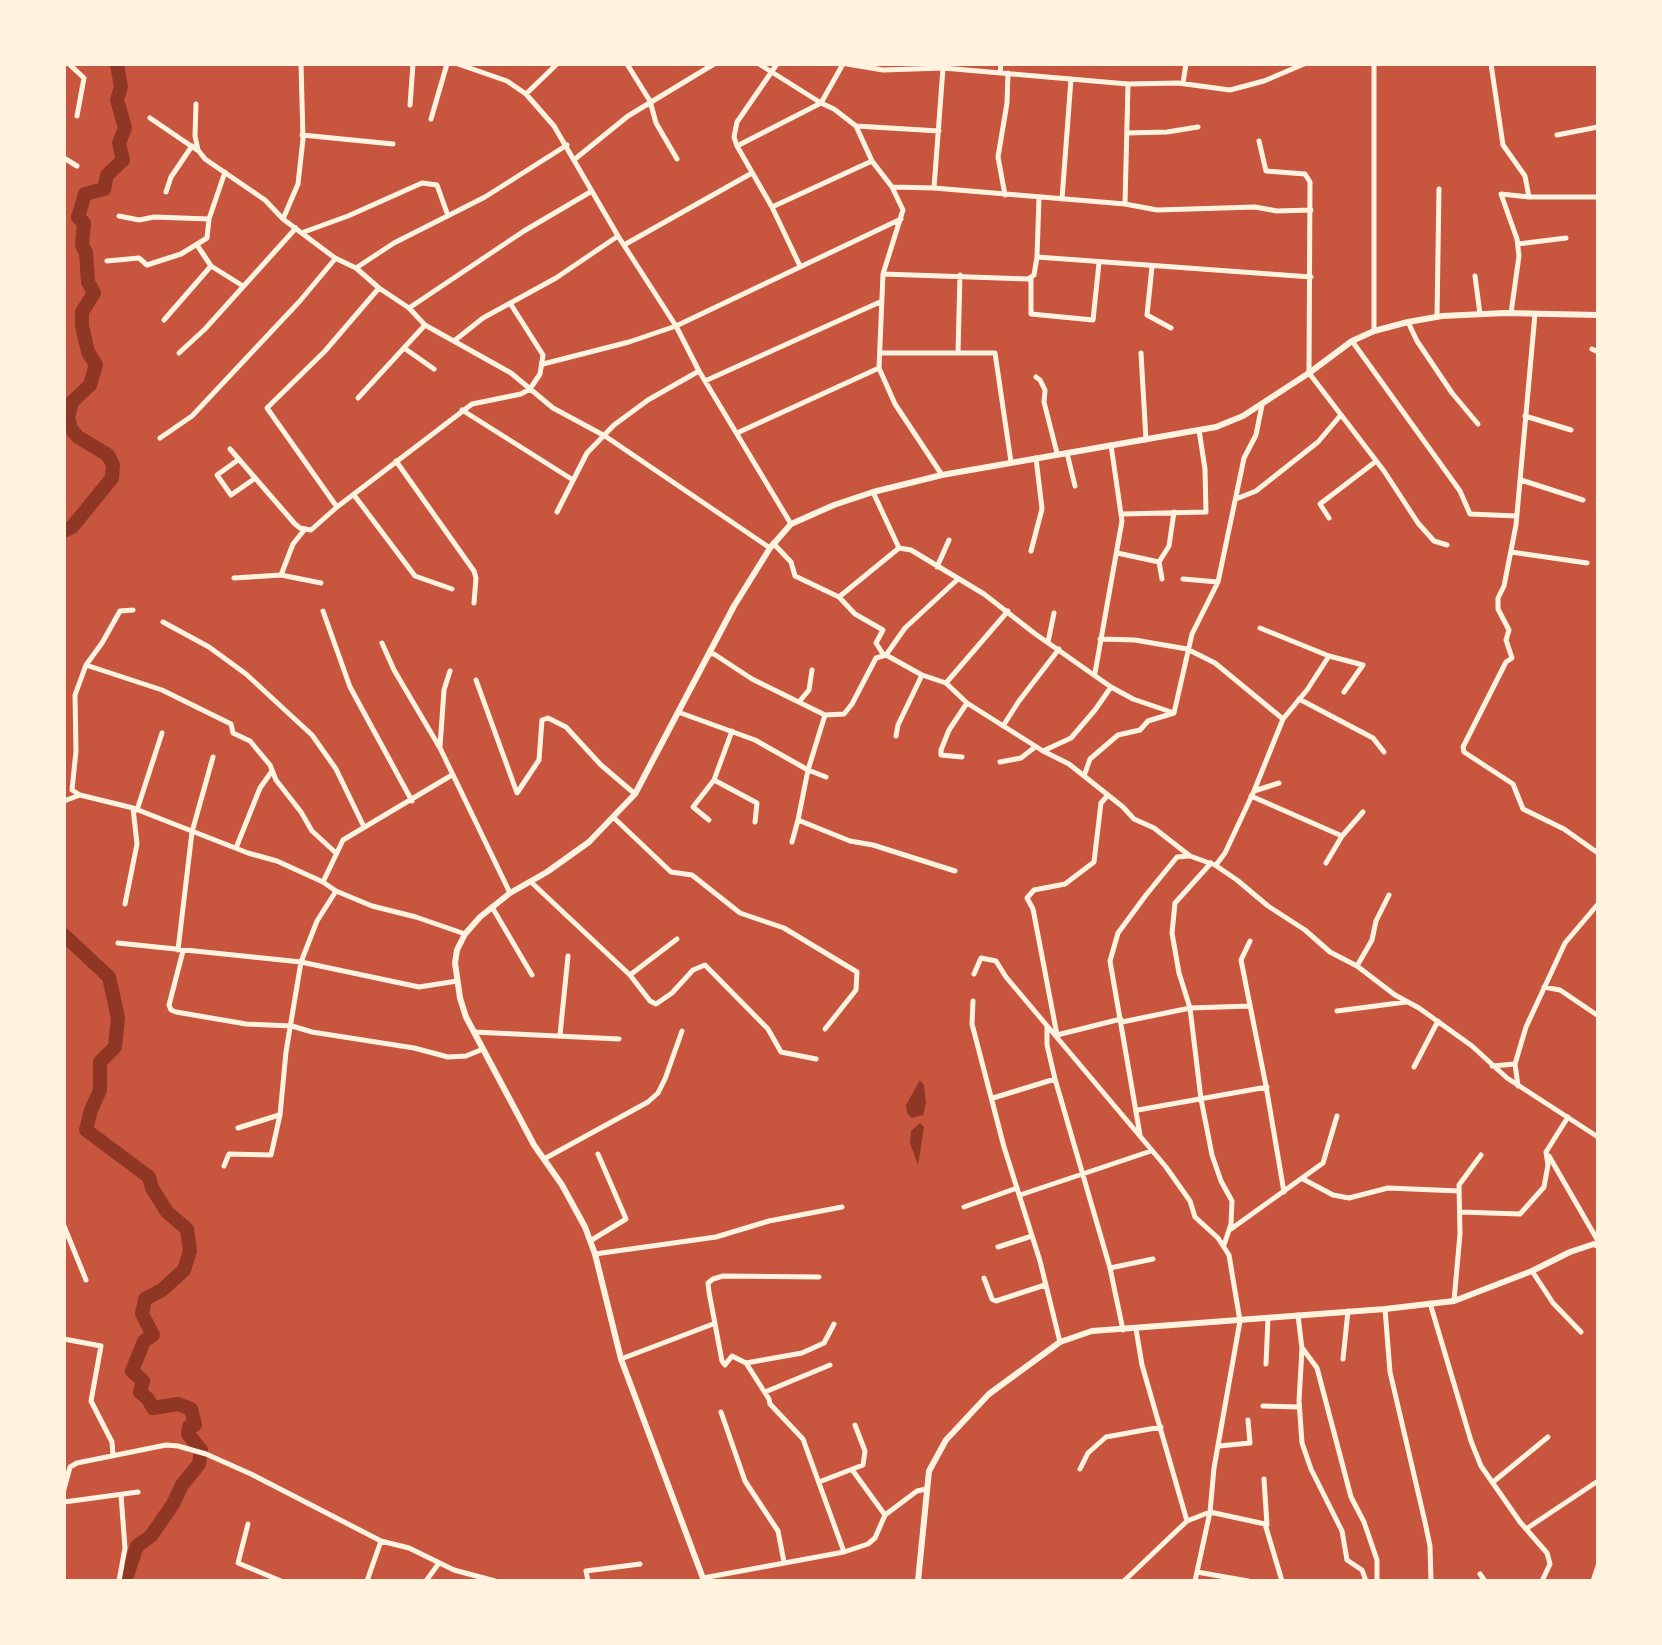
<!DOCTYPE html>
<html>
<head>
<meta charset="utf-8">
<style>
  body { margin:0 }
  #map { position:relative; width:1662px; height:1645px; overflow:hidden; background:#c8553d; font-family:"Exo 2",sans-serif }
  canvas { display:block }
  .frame { position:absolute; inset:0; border:66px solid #fff3e0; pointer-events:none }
</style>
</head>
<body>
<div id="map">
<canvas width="1662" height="1645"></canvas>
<div class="frame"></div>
</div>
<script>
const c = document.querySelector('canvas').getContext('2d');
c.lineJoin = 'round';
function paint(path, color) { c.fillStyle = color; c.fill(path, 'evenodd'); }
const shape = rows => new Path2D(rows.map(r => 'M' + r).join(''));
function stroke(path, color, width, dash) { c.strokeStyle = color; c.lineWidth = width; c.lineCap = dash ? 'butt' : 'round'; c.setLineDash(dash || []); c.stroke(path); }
paint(shape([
  [920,1080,924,1085,926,1103,923,1115,912,1118,907,1113,906,1105],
  [920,1123,924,1127,918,1165,910,1143,911,1131]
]), '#8f3625');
stroke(shape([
  [114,64,118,78]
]), '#8f3625', 2);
stroke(shape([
  [64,531,72,527,112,478,113,465,108,455,78,437,71,429,68,417,72,402,90,385,96,365,88,352,82,326,82,312,94,293,88,282,86,253,82,245,84,223,78,217,85,194,104,189,107,175,123,160,119,143,125,128,117,100,121,87,117,64],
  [64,935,109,977,118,1018,115,1047,100,1062,100,1090,91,1110,86,1130,149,1177,152,1188,167,1212,187,1229,190,1251,184,1270,162,1290,145,1299,142,1314,153,1335,144,1341,132,1371,143,1381,140,1392,148,1399,153,1408,178,1404,191,1409,195,1425,189,1427,188,1434,201,1450,199,1464,182,1485,173,1504,151,1536,137,1546,125,1581]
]), '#8f3625', 14);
stroke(shape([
  [69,64,84,78,77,116],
  [458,64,507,81,526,94,554,126,618,236,676,326,699,371,791,524],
  [627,64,650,101,656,123,677,159],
  [759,64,821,103,737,146,772,207,800,266],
  [843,64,821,103,834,109,856,126,872,161,892,187,903,210,883,274,879,368,895,404,942,475],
  [847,64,883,70,943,68,1128,84,1178,83,1230,90,1264,81,1304,64],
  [1374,64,1374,331],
  [1491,64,1503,145,1525,176,1529,197],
  [1000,73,1001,64],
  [1183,83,1186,64],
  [526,94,557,64],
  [196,104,195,136,198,150,205,159,265,200,283,219,298,184,303,139,301,64],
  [410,105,413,64],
  [150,118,197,150],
  [431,119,447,64],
  [856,126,939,131],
  [1127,133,1167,132,1198,127],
  [302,135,393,144],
  [1557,135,1598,127],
  [1259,141,1266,171,1305,174,1310,182,1309,373,1384,471,1418,523,1434,541,1447,545],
  [737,146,734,137,737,122,777,64],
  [64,158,77,166],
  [575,159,628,116,714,64],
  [893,187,934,188,1125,204,1157,210,1255,207,1277,211,1311,210],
  [934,188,943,68],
  [166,192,171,177,192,146],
  [1005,195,998,157,1007,103,1008,73],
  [1062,199,1071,79],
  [1125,204,1128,85],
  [772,207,872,161],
  [119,216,139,220,154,217,209,219,225,172],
  [283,219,335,258,356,268,379,288,409,308,425,325,511,373,553,408,605,436,770,548],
  [304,232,348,216,422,183,437,185,447,213],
  [1518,244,1566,238],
  [197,245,211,266,243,286],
  [624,245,752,173],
  [1037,257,1311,277],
  [107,261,139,258,147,265,181,254,207,238,209,219],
  [1152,267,1147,315,1171,328],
  [356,268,394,243,485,197,567,145],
  [883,274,1028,279,1034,275,1037,257,1039,198],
  [1475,276,1480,314],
  [1031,278,1031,314,1093,320,1099,263],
  [409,308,524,231,592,191],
  [1511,313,1519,256,1517,239,1501,194,1529,197,1598,197],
  [1535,314,1516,525,1504,586,1498,598,1498,609,1509,630,1506,640,1512,658,1506,662,1463,747,1464,752,1513,784,1523,809,1564,829,1598,853],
  [1437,317,1439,189],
  [164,320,211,266],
  [1408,322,1417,341,1452,393,1478,424],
  [454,341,483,318,556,278,618,236],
  [1352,341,1460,491,1470,514,1517,516],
  [404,348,434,369],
  [1592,349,1598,352],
  [179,353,205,329,296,228],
  [880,353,995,353,1011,462],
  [958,353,960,275],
  [1141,353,1146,440],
  [543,364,629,342,676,326,901,219],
  [1036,377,1040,380,1045,390,1044,402,1057,453],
  [705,381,880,302],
  [358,398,425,325],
  [462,410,573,480],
  [1525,416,1571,430],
  [737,433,879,368],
  [160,438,192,416,299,302,335,259],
  [230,449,295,524,300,528,311,530,337,507,472,404,521,394,530,389,540,374,543,355,510,303],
  [1067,453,1075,486],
  [238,460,217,475,231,495,254,479],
  [396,461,474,571,476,578,474,603],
  [1521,480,1583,500],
  [873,492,899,548,911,550,984,594,1034,633,1111,687,1133,699,1174,713],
  [354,495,415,576,452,589],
  [1236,499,1256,491,1318,442,1340,416],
  [337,507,267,408,325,351,379,288],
  [557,512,587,453,614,425,648,400,699,371],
  [1122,514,1206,512,1205,469,1199,430],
  [1329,518,1320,504,1375,462],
  [773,543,791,562,795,576,839,597,855,614,883,630,876,643,883,654],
  [1031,551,1042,509,1036,458],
  [1511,552,1587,563],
  [1117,553,1159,562],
  [937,567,949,540],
  [281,575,321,583],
  [234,578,281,575,293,544,305,529],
  [1162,579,1159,562,1169,546,1174,512],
  [1183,579,1218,582],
  [839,597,899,548],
  [323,611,350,687,412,801],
  [163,622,209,647,246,674,312,735,336,769,364,827],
  [1260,628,1329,656],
  [1100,639,1135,640,1187,649,1215,663,1283,719],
  [1048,642,1054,613],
  [382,643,394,670,440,748,510,893],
  [709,654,714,654,752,679,825,715,844,714,852,704,876,658,886,655,905,628,958,579],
  [886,655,922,675,946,683,1008,611],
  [86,665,162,690,231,724,233,733,250,741,270,765,276,780,301,812,312,831,336,853],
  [1095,673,1122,521,1111,445],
  [476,680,517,793,539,760,542,720,548,718,566,727,601,765,635,794],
  [946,683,967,703,1043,751,1071,738,1095,710,1111,687],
  [1299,699,1373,738,1384,752],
  [799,702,809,690,812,670],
  [678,712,755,740,808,770,826,777],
  [825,715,808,770,798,820,850,841,873,845,955,871],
  [1003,726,1019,701,1059,649],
  [896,736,898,725,922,675],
  [440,747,444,690,450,671],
  [1043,751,1069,764,1123,807,1134,819,1154,828,1190,856,1215,865,1237,880,1268,906,1305,930,1330,952,1357,966,1395,995,1419,1008,1472,1046,1507,1078,1598,1137],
  [962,757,941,755,941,750,949,730,967,703],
  [1000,762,1021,758,1035,747],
  [1084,776,1090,759,1118,735,1140,730,1148,721,1174,713,1192,634,1218,582,1244,458,1256,435,1262,405],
  [714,780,757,803,755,822],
  [1254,791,1283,719,1307,690,1329,656,1363,665,1344,692],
  [80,795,72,790,76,751,75,695,86,665,102,643,120,611,133,610],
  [1108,795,1101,803,1094,862,1065,884,1034,890,1027,898,1033,909,1057,1035,1121,1019],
  [1251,796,1342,836],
  [64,801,80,795,133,808,248,853,277,861,323,882,336,891,372,906,416,917,465,934],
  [137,810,162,733],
  [613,817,671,872,692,875,740,913,784,928,857,972,856,990,825,1029],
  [709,820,693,807,714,780,732,731],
  [792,842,798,820],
  [236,848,260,788,272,771],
  [1211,863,1175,903,1172,933,1179,973,1190,1008,1201,1099,1212,1155,1221,1181,1232,1201,1231,1224,1224,1245],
  [1326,863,1342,836,1363,812],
  [1216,865,1225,853,1254,791,1279,783],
  [323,882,343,840,452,775],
  [531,882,630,975,650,1001,656,1004,672,993,693,970,705,965,768,1029,781,1052,816,1059],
  [125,904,137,844,133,808],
  [492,907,532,975],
  [1250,941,1241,960,1266,1086,1284,1192],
  [118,943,301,962,419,987,457,981],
  [178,950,192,832,213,757],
  [183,951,169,1005,171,1010,176,1012,246,1024,292,1026,312,1032,414,1048,448,1057,466,1056,483,1049],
  [1357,966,1372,940,1376,921,1389,895],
  [974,974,981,958,996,961,1006,977,1166,1167,1190,1201,1195,1217,1218,1238,1229,1255,1240,1321,1214,1468,1210,1512,1195,1581],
  [630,975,677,939],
  [1544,987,1560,990,1597,1015],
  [973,1001,972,1024,1004,1147,1040,1261,1060,1342],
  [1337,1011,1406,1002],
  [1122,1022,1190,1008,1250,1006],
  [1047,1026,1047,1045,1055,1079,1110,1268,1123,1330],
  [474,1032,619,1039],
  [560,1035,568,956],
  [1492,1066,1515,1064],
  [1414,1067,1438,1021],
  [1518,1086,1515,1064,1526,1027,1565,943,1598,904],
  [993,1098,1055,1079],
  [1138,1110,1267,1087],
  [238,1128,279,1115],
  [1140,1135,1110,961,1118,933,1146,895,1177,857,1189,856],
  [1549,1156,1598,1241],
  [544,1159,648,1102,658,1093,665,1079,682,1031],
  [224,1166,229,1154,271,1155,280,1115,286,1052,301,962,317,921,336,891],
  [1303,1179,1333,1195,1349,1198,1388,1188,1459,1191],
  [1020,1195,1151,1151],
  [964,1207,1017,1188],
  [1460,1212,1520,1214,1544,1187,1548,1165,1546,1152,1568,1117],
  [64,1226,86,1280],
  [1231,1229,1323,1163,1337,1116],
  [590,1241,626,1219,598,1154],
  [998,1247,1032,1236],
  [595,1254,716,1237,769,1221,842,1207],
  [1110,1268,1153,1259],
  [1532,1271,1553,1303,1581,1332],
  [819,1277,723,1276,713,1279,708,1283,709,1292,722,1361,725,1365,732,1356,746,1363,802,1353,824,1343,834,1324],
  [984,1278,992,1299,996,1301,1045,1285],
  [1454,1301,1460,1234,1459,1185,1481,1155],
  [1430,1303,1471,1441,1481,1466,1520,1522,1547,1553,1550,1564,1542,1581],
  [1385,1309,1390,1372,1425,1522,1430,1546,1431,1581],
  [1298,1315,1302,1349,1299,1401,1302,1443,1311,1469,1342,1531,1347,1560,1362,1570,1366,1581],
  [1136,1329,1142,1365,1187,1521],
  [64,1339,101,1346,91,1401,112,1442,113,1455],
  [1303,1349,1317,1368,1351,1497,1364,1522,1377,1560,1377,1581],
  [621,1359,713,1324],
  [1343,1359,1348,1311],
  [1266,1364,1268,1318],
  [765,1392,830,1365],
  [1263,1406,1299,1407],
  [721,1412,745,1481,778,1531,784,1562],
  [1219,1446,1250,1443,1248,1420],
  [1080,1469,1088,1453,1106,1437,1161,1427],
  [1264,1479,1267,1525],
  [819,1482,863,1465,865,1451,855,1425],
  [1493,1482,1548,1437],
  [64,1489,70,1467,77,1463,166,1445,178,1446,206,1454,251,1474,381,1541,409,1548,454,1570,495,1581],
  [64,1502,138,1492],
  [885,1515,917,1491,926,1489],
  [248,1524,238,1563,281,1581],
  [1526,1529,1598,1481],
  [844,1552,868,1544,875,1538,885,1515,853,1471],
  [1197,1572,1248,1581],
  [1480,1574,1485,1581],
  [703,1578,844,1552,803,1439,770,1404,769,1399,746,1363],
  [119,1581,125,1548,121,1495],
  [367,1581,381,1541],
  [426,1581,439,1563],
  [588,1581,586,1571,640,1564],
  [1124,1581,1187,1521,1210,1512,1265,1524,1282,1581],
  [1593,1581,1598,1566]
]), '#fff3e0', 5);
stroke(shape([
  [704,1581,621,1359,595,1254,585,1227,562,1185,534,1145,466,1017,460,998,455,963,457,950,465,934,480,917,510,893,547,872,589,842,635,794,734,606,770,548,791,524,834,505,873,492,942,475,1216,427,1243,416,1309,373,1352,341,1374,331,1408,322,1442,316,1505,313,1598,315],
  [918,1581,929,1471,946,1440,989,1394,1060,1342,1092,1331,1385,1309,1454,1301,1532,1271,1570,1252,1594,1244,1598,1246]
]), '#fff3e0', 6);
</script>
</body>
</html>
